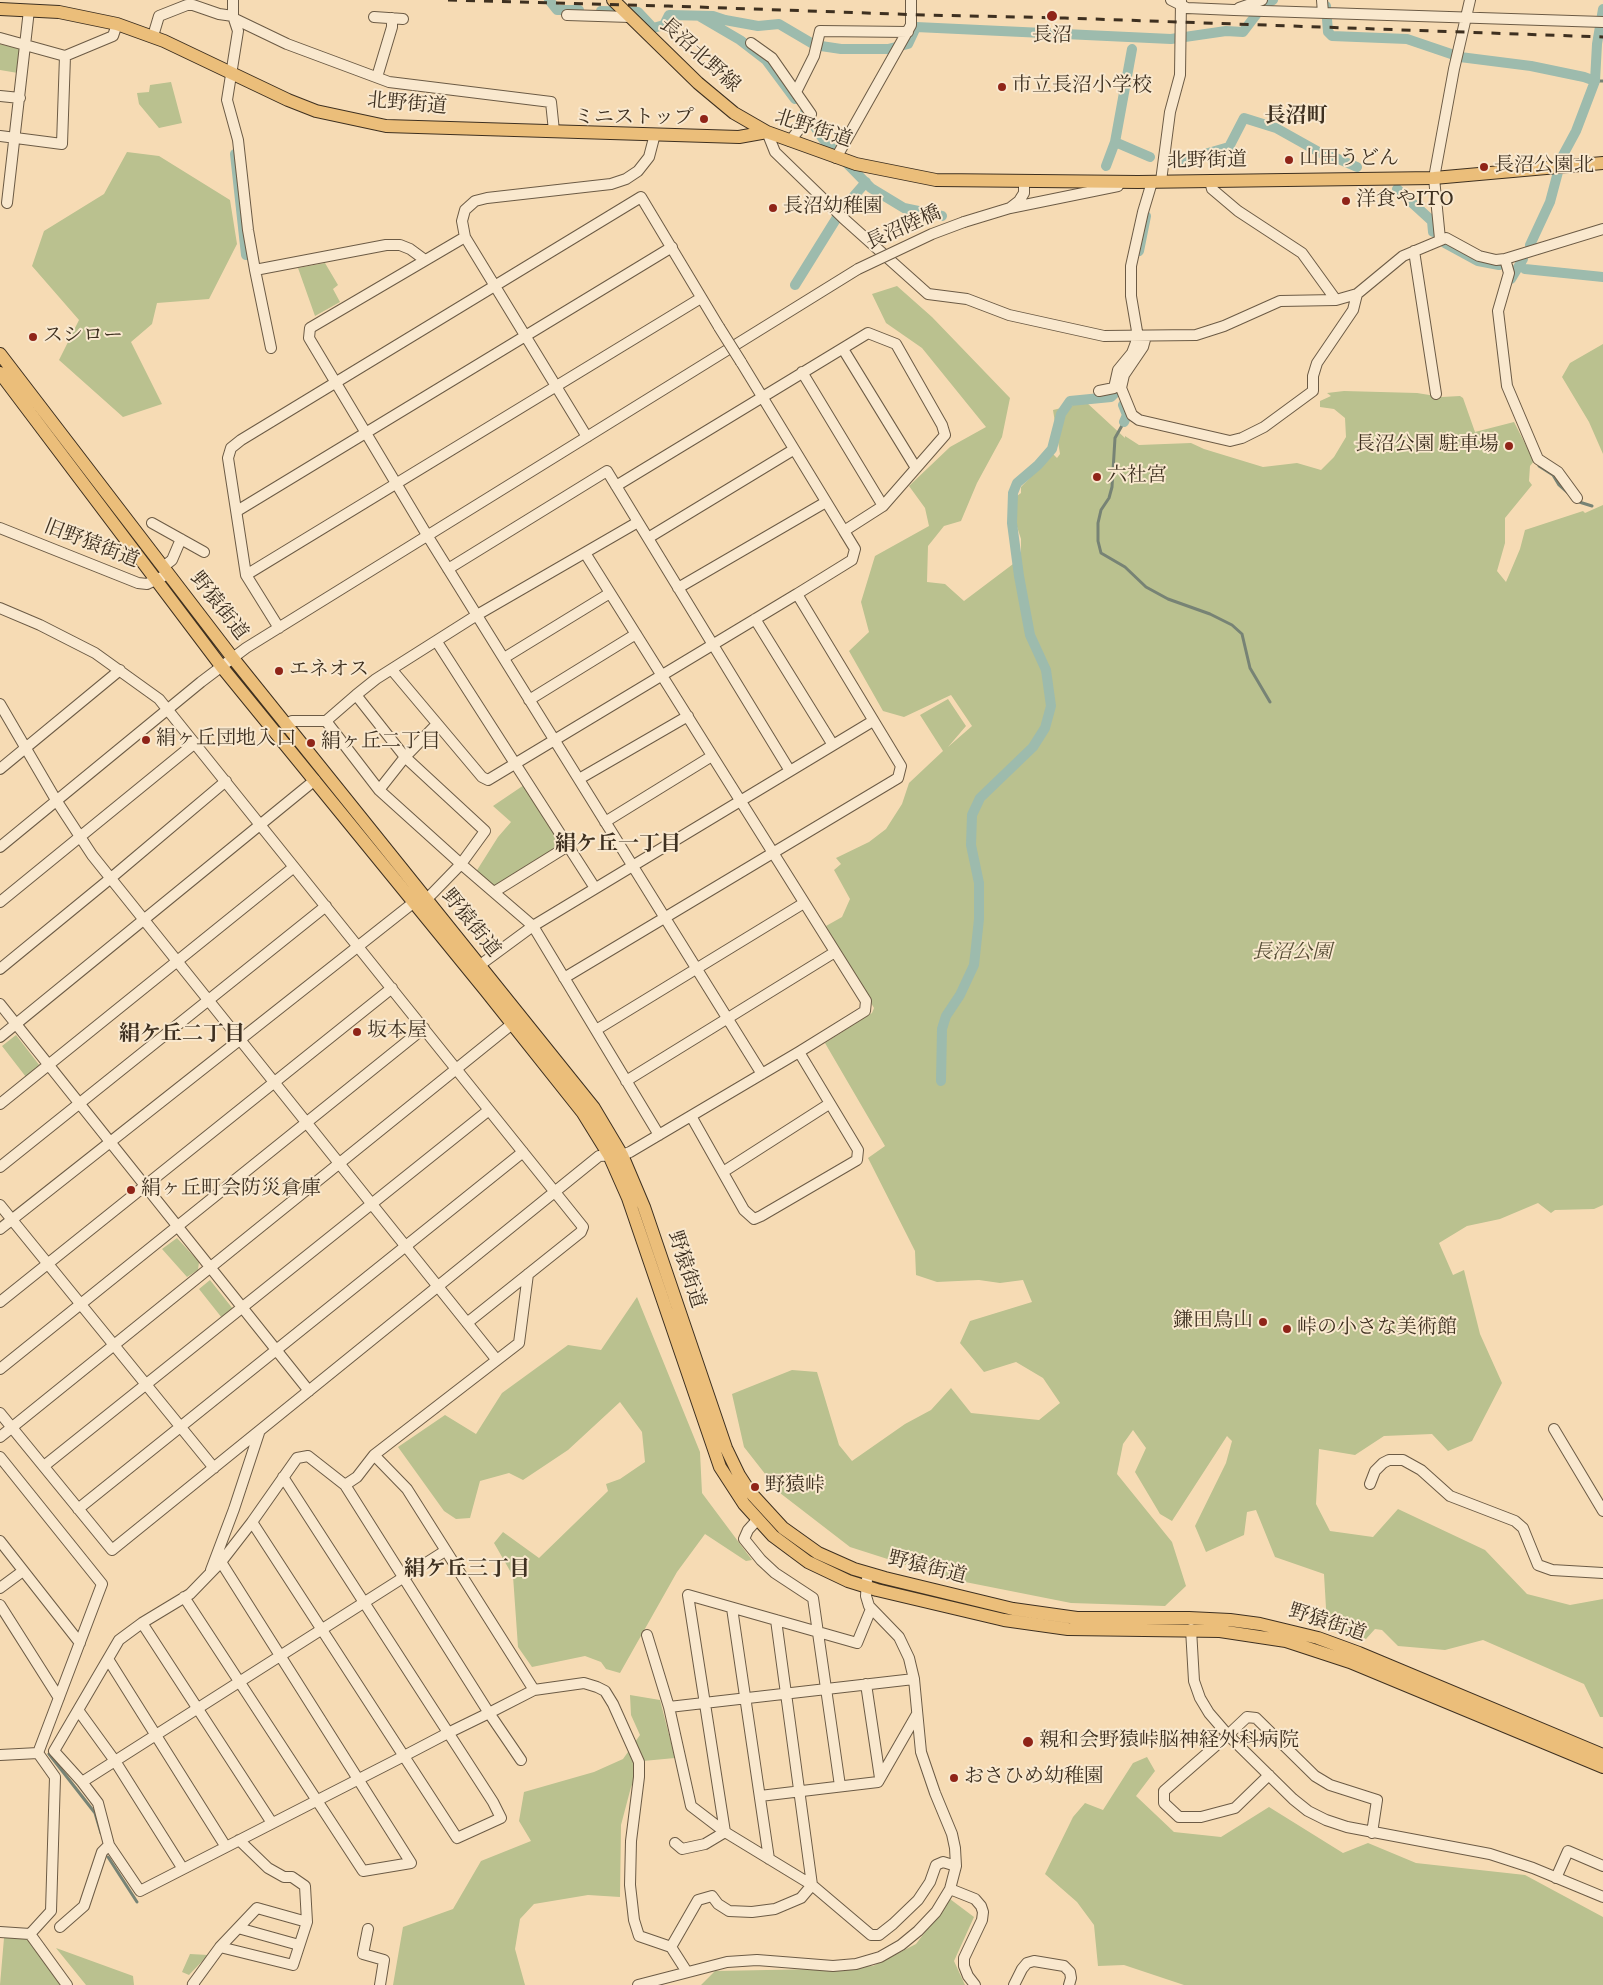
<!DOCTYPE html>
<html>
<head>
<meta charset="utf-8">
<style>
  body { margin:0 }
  canvas { display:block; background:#f6dbb4 }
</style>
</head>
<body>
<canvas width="1603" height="1985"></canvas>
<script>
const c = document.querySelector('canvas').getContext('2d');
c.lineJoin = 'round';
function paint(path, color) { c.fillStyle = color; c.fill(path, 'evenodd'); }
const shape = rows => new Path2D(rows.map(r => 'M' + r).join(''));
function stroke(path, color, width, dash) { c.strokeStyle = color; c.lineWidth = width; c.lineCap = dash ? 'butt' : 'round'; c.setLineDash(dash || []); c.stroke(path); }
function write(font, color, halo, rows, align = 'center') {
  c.font = font + ' "IM FELL DW Pica","Noto Serif JP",serif'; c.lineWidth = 4; c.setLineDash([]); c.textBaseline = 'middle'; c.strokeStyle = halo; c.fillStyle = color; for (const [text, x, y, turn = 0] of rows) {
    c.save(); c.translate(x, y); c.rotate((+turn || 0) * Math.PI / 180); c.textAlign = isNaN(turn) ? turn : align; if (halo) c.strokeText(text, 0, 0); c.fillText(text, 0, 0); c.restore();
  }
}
paint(shape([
  [0,44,19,49,22,53,18,73,0,70],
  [171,82,182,123,159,128,139,104,137,93,149,92,150,85],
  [127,152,159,156,230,200,237,244,209,299,157,303,152,324,131,342,162,404,123,417,59,360,79,320,32,266,44,231,104,194],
  [325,263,338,285,333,289,340,302,315,316,298,268],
  [897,286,932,317,1010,398,1002,437,977,483,961,521,944,526,928,546,927,582,945,584,964,601,1021,558,1021,539,1009,502,1021,493,1021,487,1053,454,1057,458,1060,454,1053,410,1086,402,1125,438,1125,436,1139,445,1191,443,1204,449,1263,467,1297,463,1321,470,1334,457,1346,437,1345,418,1334,409,1320,407,1320,401,1331,396,1327,393,1344,391,1417,393,1442,397,1460,396,1463,398,1475,432,1514,422,1534,461,1530,466,1529,481,1532,485,1505,518,1505,543,1497,571,1506,582,1520,549,1525,530,1583,511,1585,513,1603,505,1603,1205,1594,1209,1555,1210,1551,1213,1538,1203,1500,1219,1467,1226,1439,1243,1453,1275,1464,1270,1480,1334,1502,1383,1472,1441,1448,1451,1432,1434,1384,1436,1355,1455,1319,1449,1316,1504,1330,1531,1373,1537,1398,1509,1485,1550,1527,1594,1570,1605,1603,1599,1603,1717,1600,1717,1584,1684,1483,1640,1445,1650,1398,1646,1382,1630,1375,1629,1366,1639,1324,1623,1326,1608,1324,1574,1275,1557,1256,1510,1247,1512,1244,1535,1206,1552,1195,1526,1226,1463,1232,1441,1227,1436,1172,1521,1160,1514,1135,1472,1146,1448,1133,1430,1123,1444,1117,1474,1172,1542,1186,1586,1165,1606,1071,1603,950,1579,850,1547,780,1493,744,1447,732,1394,792,1370,817,1372,839,1445,852,1461,905,1424,931,1410,951,1388,971,1413,1039,1420,1060,1403,1043,1378,1016,1362,984,1372,960,1343,970,1321,1032,1302,1023,1280,1000,1283,979,1280,937,1282,916,1275,915,1251,868,1158,885,1146,825,1043,872,1013,874,1008,826,926,842,917,850,899,834,870,841,864,836,858,869,842,886,829,902,804,909,783,943,751,920,715,948,699,966,726,948,747,972,726,951,695,904,717,883,711,849,651,869,632,861,602,875,556,929,526,925,508,909,486,950,447,986,427,922,348,886,323,872,294],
  [1603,344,1603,454,1589,422,1562,377,1570,363],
  [527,783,568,846,494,892,474,875,498,837,511,822,493,806],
  [16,1035,40,1066,26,1077,2,1046],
  [177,1238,199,1262,198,1270,187,1277,162,1249],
  [210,1280,233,1309,222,1318,199,1289],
  [637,1297,700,1452,702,1493,752,1560,746,1561,705,1534,677,1572,620,1673,606,1669,601,1662,585,1656,532,1667,518,1647,513,1576,494,1543,503,1532,539,1558,608,1491,606,1484,620,1479,645,1462,642,1432,620,1402,568,1450,523,1480,509,1473,480,1481,470,1518,456,1519,444,1511,398,1447,445,1415,476,1434,502,1393,568,1345,601,1350],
  [630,1695,660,1700,675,1758,643,1761,631,1787,621,1825,620,1897,588,1895,534,1904,520,1919,515,1949,525,1985,393,1985,403,1927,453,1909,481,1861,531,1841,519,1821,524,1792,594,1772,623,1759,640,1735,631,1715],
  [1147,1757,1155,1771,1136,1796,1174,1832,1221,1837,1269,1807,1343,1853,1368,1843,1416,1863,1525,1875,1603,1917,1603,1985,1184,1985,1124,1965,1098,1966,1094,1925,1077,1902,1045,1874,1073,1817,1085,1803,1103,1810,1133,1763],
  [950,1899,974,1917,954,1961,965,1985,701,1985,715,1971,819,1969,873,1966,916,1944],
  [28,1936,62,1985,0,1985,4,1938],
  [56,1948,133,1976,134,1985,86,1985],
  [190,1954,208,1955,189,1975,182,1972]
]), '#bac18f');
stroke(shape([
  [1595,81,1603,81],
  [1124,422,1115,438,1112,487,1109,498,1101,510,1098,523,1098,541,1101,553,1125,567,1146,587,1168,599,1210,614,1232,625,1242,634,1250,668,1270,702],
  [1539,466,1553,475,1559,485,1568,493],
  [1576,501,1592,506],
  [49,1754,95,1813,101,1833],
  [108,1857,137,1902]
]), '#778375', 3);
stroke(shape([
  [549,0,557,10,579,10],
  [1326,6,1328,32,1332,36,1407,39,1460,57,1531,66,1584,77,1595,81],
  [601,11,638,12,653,28,664,25,669,15,713,16,725,20,758,26,779,24,813,44,821,46,841,49,888,49,908,44,916,27,1171,39,1226,31,1243,32,1265,3,1273,0],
  [699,16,740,40,766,60,795,99],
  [805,112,823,139,871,188,904,208,942,216],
  [1115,142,1150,157],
  [235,154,246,255],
  [1176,160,1184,160,1229,147,1244,118,1276,128,1326,156,1336,158,1357,167],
  [1106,166,1115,142,1132,49],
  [1397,189,1432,221,1433,232],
  [1445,243,1478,261,1499,265],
  [1530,245,1550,202,1562,157,1576,131,1595,81,1597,44,1603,9],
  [1139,251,1146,216],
  [1525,269,1603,277],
  [1511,279,1523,259],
  [795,285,841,211,866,182],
  [1123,405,1127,415,1124,422],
  [941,1081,942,1029,946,1016,960,995,974,965,979,919,979,883,971,845,972,815,980,798,1033,747,1045,728,1051,706,1046,670,1030,635,1019,576,1012,523,1013,493,1017,483,1038,465,1052,449,1061,414,1070,401,1111,397,1117,391]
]), '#9dbbad', 10);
const minor = shape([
  [233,0,233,16,238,31,227,100,238,140,248,230,255,270,386,245,400,245,410,249,425,260],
  [1171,0,1187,8,1234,10,1603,22],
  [1322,0,1323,13],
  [1239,8,1262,0],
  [567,15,630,17],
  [374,17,403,19],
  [235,19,287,44,389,82,551,102,554,131],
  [153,36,159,16,187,5,193,5,219,14,233,16],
  [0,38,65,56,113,36,117,24],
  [751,43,772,58,811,114,790,141],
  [377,77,392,27,392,18],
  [796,92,814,56,820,31,908,32],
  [0,96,20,98],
  [767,132,775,152,843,218,928,294,967,299,1009,315,1104,336,1196,335,1224,326,1280,301,1336,300,1357,294,1403,256,1446,238,1479,256,1496,260,1505,259,1603,229],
  [0,136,62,144,65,56],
  [836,158,911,25,911,0],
  [1161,181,1170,112,1180,75,1181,1],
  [1210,181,1212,189,1238,211,1302,253,1336,300],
  [7,203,29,10],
  [1010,208,1118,186],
  [964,222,1010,208,1019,201,1024,193,1024,182],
  [465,237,310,328,309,338,427,535,762,1074],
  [1440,239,1434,178,1454,69,1470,0],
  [1414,251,1436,394],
  [1505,259,1509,273,1498,311,1507,386,1538,459,1558,472,1577,498],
  [255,270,271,348],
  [1146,336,1143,347,1124,375,1121,388,1132,415,1139,420,1230,441,1242,438,1264,427,1313,391,1313,376,1317,363,1353,310,1357,294],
  [843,349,916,468],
  [741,362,844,531],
  [802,372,883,506],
  [1099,391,1114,388,1118,370,1132,353,1138,337,1131,296,1131,266,1143,212,1152,182],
  [587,437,465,237,462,221,465,210,475,201,487,198,611,184,626,179,638,171,649,157,655,134],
  [237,511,672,247],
  [152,523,204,552],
  [0,528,138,583,147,584,168,574],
  [648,538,793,450],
  [163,567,172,560,181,539],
  [448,569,607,471,790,771],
  [246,575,701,298],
  [678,588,826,502],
  [0,608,40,625,95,653,159,699,583,1227],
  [755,619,833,745],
  [279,628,246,575,228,458,231,448,241,440,641,197,719,327],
  [437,642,595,888],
  [504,658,610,593],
  [392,670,482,777,488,780,797,594],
  [356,695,376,679,477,615,638,522],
  [529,700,636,634],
  [0,704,56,800,92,855,496,1359],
  [326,721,356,695,405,757,485,831,461,864,426,900],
  [286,725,292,721,326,721,379,790,461,864,533,926,659,1135],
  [0,769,120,670],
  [579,779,688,716],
  [379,790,405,757,437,724],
  [605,822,712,756],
  [0,847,201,682,246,648,858,269],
  [494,892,568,846],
  [0,902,195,743],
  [480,965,533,926,873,721],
  [0,969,111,878,226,781],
  [564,978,898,778,901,766,797,594,852,560,855,549,844,531,883,506,945,435,942,425,896,344,868,333,616,486],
  [0,1004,309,1391],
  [596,1030,804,903],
  [0,1037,315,780],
  [626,1081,835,952],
  [0,1104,294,867],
  [691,1116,744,1210,754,1219,761,1216,857,1160,858,1150,799,1052],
  [0,1167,326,906],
  [723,1172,829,1104],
  [0,1205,214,1468],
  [0,1229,413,903],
  [528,1274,519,1343,374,1455,407,1489,534,1690],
  [0,1302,392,988],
  [467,1323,581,1232,583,1227],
  [0,1369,424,1028],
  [0,1413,112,1550,599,1156,622,1155,630,1152,799,1052,865,1011,866,1001,585,553],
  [1554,1429,1603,1511],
  [0,1437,517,1020],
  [0,1457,102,1584,38,1753,55,1777,51,1911,30,1934],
  [44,1466,489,1110],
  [1370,1484,1375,1471,1383,1463,1389,1460,1403,1460,1421,1470,1450,1496,1515,1521,1523,1528,1538,1565,1552,1570,1603,1573],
  [345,1485,357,1477,374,1455],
  [78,1509,523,1152],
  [757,1520,748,1530,744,1539,761,1560,775,1573,813,1598,840,1786],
  [252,1522,457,1838,501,1818,493,1802,283,1477],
  [0,1541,80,1643],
  [211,1570,234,1509,259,1433],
  [0,1588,23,1571],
  [184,1597,363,1871,411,1863,221,1562],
  [0,1605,59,1698],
  [732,1608,769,1859],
  [776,1620,812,1885,871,1935,879,1935,893,1924,918,1900,930,1882,936,1865,943,1862,956,1866],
  [142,1623,272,1823],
  [1191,1629,1194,1681,1200,1698,1209,1713,1228,1735,1293,1799,1308,1811,1326,1820,1347,1827,1490,1854,1533,1868,1603,1897],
  [647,1635,669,1707,691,1806,725,1832,812,1885,801,1898,775,1909,752,1912,729,1911,718,1904,712,1896,698,1900,671,1947],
  [108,1659,226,1847],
  [866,1684,880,1778],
  [669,1707,914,1679],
  [78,1710,115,1761,183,1869],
  [0,1755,38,1753],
  [521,1760,489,1713,345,1485,308,1456,297,1458,252,1522,221,1562,190,1594,142,1623,119,1640,54,1751,82,1782,98,1803,109,1845,140,1891,183,1869,404,1756,448,1733,489,1713,534,1690,584,1683,597,1687,605,1691,613,1704,639,1762,639,1777,631,1841,630,1885,634,1920,639,1936,671,1947,687,1972],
  [1269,1775,1235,1808,1201,1817,1179,1817,1164,1803,1164,1791,1228,1735,1247,1717,1256,1718,1315,1776,1330,1785,1377,1800,1372,1833],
  [82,1782,445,1551],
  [760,1796,878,1782,917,1714],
  [725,1832,688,1595,857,1643,871,1609],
  [675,1843,682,1849,705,1844,725,1832],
  [1556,1878,1568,1851,1603,1866],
  [950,1889,975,1899,981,1906,983,1912,982,1920,964,1958,964,1966,968,1976,975,1985],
  [60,1927,84,1906,102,1852,109,1845],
  [238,1928,299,1945],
  [368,1929,363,1954,384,1960,380,1985],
  [0,1932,30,1934],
  [30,1934,67,1985],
  [220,1947,293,1965,307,1922,305,1886,292,1877,284,1877,268,1868,239,1840],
  [194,1985,193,1984,220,1947,257,1908,307,1922],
  [638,1985,727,1962,757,1960,833,1966,856,1964,880,1957,901,1945,918,1931,936,1912,950,1889,956,1866,955,1848,952,1834,935,1793,921,1752,914,1679,909,1658,899,1637,869,1606,866,1596,867,1579],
  [1014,1985,1022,1969,1027,1963,1034,1961,1064,1966,1070,1972,1071,1978,1069,1985]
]);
const major = shape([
  [613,0,698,83,734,113,767,132],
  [0,9,59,12,117,24,164,41,288,100,316,111,386,126,739,137,767,132,856,164,936,180,1138,182,1434,178,1603,163],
  [0,354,232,657,594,1108,622,1155,644,1207,726,1448,739,1475,750,1492,783,1528,818,1553,854,1569,885,1578,1013,1609,1077,1618,1189,1618,1230,1620,1260,1624,1318,1638,1359,1653,1603,1755],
  [0,373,221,666,486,991,583,1113,609,1155,628,1198,720,1467,744,1504,773,1536,808,1562,848,1581,877,1590,1004,1620,1068,1629,1220,1631,1286,1641,1350,1662,1603,1767]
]);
stroke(minor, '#6c5b45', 12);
stroke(major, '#3e3020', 14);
stroke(minor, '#f9e8ce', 10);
stroke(major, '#ebbe7a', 12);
stroke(shape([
  [448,0,668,6,924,15,1065,18,1603,37]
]), '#3e3020', 3, [9, 9]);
const minorBridge = shape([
  [858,269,932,234,964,222],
  [719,327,741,362]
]);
stroke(minorBridge, '#6c5b45', 12, []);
stroke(minorBridge, '#f9e8ce', 10);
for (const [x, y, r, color] of [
  [1052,16,6,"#8f2418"],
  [1002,87,5,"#8f2418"],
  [704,119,5,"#8f2418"],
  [1289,160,5,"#8f2418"],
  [1484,167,5,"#8f2418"],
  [1346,201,5,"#8f2418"],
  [773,208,5,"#8f2418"],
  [33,337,5,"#8f2418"],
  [1509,446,5,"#8f2418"],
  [1097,477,5,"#8f2418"],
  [279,671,5,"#8f2418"],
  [146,740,5,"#8f2418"],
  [311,743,5,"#8f2418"],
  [357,1032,5,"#8f2418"],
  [131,1190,5,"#8f2418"],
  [1263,1322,5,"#8f2418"],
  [1287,1329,5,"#8f2418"],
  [755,1487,5,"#8f2418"],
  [1028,1742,6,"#8f2418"],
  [954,1778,5,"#8f2418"]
]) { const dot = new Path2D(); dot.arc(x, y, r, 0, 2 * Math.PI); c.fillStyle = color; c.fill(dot); stroke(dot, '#f9e8ce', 2); }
write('20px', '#3e3020', '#f9e8ce', [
  ["長沼",1052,37,"center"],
  ["市立長沼小学校",1012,87],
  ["ミニストップ",694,119,"right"],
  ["山田うどん",1299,160],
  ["長沼公園北",1494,167],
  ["洋食やITO",1356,201],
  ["長沼幼稚園",783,208],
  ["スシロー",43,337],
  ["長沼公園 駐車場",1499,446,"right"],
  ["六社宮",1107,477],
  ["エネオス",289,671],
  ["絹ヶ丘団地入口",156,740],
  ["絹ヶ丘二丁目",321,743],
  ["坂本屋",367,1032],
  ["絹ヶ丘町会防災倉庫",141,1190],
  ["鎌田鳥山",1253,1322,"right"],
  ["峠の小さな美術館",1297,1329],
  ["野猿峠",765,1487],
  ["親和会野猿峠脳神経外科病院",1039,1742],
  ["おさひめ幼稚園",964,1778]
], 'left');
write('20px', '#3e3020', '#f9e8ce', [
  ["長沼北野線",699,56,42],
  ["北野街道",407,105,5],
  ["北野街道",813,130,18],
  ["北野街道",1207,162,-1],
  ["長沼陸橋",904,229,-24],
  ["旧野猿街道",91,545,21],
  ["野猿街道",218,607,52],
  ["野猿街道",470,924,51],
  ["野猿街道",685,1270,72],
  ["野猿街道",927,1569,14],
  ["野猿街道",1327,1624,18]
]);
write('italic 20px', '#574d36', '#f9e8ce', [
  ["長沼公園",1292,954]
]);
write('bold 21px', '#3e3020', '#f9e8ce', [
  ["長沼町",1296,118],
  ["絹ケ丘一丁目",618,846],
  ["絹ケ丘二丁目",182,1036],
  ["絹ケ丘三丁目",467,1571]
]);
</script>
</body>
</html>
